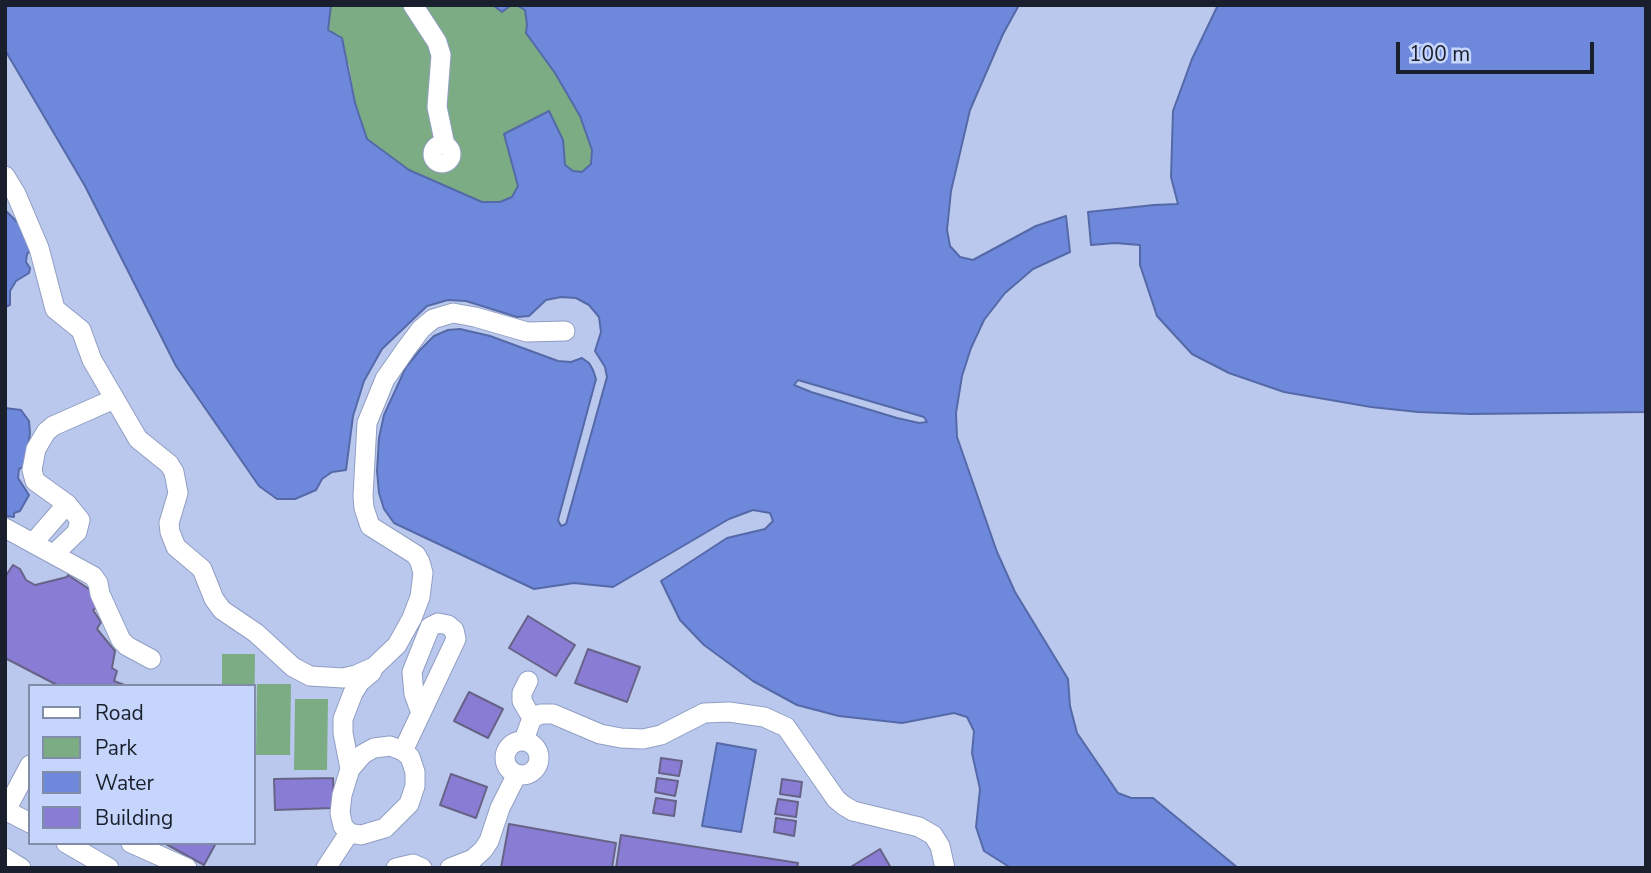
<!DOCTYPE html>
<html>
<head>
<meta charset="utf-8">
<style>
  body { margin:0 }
  #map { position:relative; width:1651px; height:873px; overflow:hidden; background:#bac8ee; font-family:"Nunito Sans",sans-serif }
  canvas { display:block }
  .frame { position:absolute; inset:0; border:7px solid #1a1f2d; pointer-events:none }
  .legend { position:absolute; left:28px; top:684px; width:228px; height:161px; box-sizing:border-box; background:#c6d5fb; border:2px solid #818ca9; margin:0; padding:9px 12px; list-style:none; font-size:21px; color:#1a1f2d }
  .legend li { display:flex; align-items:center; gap:14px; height:35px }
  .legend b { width:35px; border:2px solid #818ca9 }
  .scale { position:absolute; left:1396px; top:42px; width:198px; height:32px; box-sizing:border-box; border:4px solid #1a1f2d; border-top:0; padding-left:9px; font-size:21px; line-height:24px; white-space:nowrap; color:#1a1f2d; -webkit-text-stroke:5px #c6d5fb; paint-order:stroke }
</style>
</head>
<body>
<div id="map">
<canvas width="1651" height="873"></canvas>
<div class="frame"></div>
<ul class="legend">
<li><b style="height:9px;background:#fff"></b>Road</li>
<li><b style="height:19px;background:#7bac83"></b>Park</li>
<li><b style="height:19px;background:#6e89dc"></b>Water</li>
<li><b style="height:19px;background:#897cd4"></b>Building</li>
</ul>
<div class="scale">100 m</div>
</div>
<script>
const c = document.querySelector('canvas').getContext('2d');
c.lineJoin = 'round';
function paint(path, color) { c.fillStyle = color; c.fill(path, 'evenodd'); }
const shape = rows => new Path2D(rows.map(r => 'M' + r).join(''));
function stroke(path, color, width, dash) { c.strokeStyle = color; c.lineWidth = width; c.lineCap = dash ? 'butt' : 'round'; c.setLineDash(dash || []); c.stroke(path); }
paint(shape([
  [331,5,493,5,502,12,510,6,518,6,525,10,527,24,580,116,592,150,591,164,582,172,573,171,565,165,563,140,504,134,518,186,512,197,500,202,482,202,409,170,367,139,355,103,349,65,328,30],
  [222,654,255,654,254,725,254,686,222,686],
  [257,684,291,684,290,755,256,755],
  [295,699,328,699,327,770,294,770]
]), '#7bac83');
const water = shape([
  [5,5,331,5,328,30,342,38,355,103,367,139,409,170,482,202,500,202,512,197,518,186,504,134,549,111,563,140,565,165,573,171,582,172,591,164,592,150,580,116,555,73,526,33,527,24,525,10,518,6,510,6,502,12,493,5,1019,5,1003,34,970,110,951,191,947,230,950,246,960,257,973,260,1036,226,1066,216,1070,252,1033,269,1005,293,984,320,971,348,962,376,956,413,957,437,997,552,1015,592,1068,679,1070,706,1077,733,1118,793,1131,798,1153,798,1238,868,1011,868,984,851,976,827,980,789,972,753,974,731,967,717,954,713,902,723,839,716,797,705,753,681,704,645,680,620,661,581,727,538,765,529,773,521,770,513,753,510,729,519,613,587,574,583,534,589,394,523,384,509,379,493,377,471,379,438,384,415,406,367,420,350,434,336,448,330,460,329,490,336,558,361,571,362,582,358,589,363,593,370,596,379,558,520,561,526,566,524,607,377,605,367,595,351,601,332,599,317,589,305,576,298,561,297,546,300,529,316,517,317,466,301,448,300,427,306,382,349,364,381,353,416,346,470,332,472,322,479,316,490,295,499,277,499,259,486,176,366,85,186,5,50,5,5],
  [798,380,924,417,927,422,919,423,897,418,811,392,794,385,798,380],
  [1218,5,1646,5,1646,412,1471,414,1418,412,1371,407,1284,392,1229,373,1192,354,1157,316,1140,265,1140,245,1115,243,1091,245,1088,212,1154,205,1178,204,1171,177,1173,111,1192,59,1218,5],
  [5,210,25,230,32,249,27,254,26,262,30,268,29,273,16,281,10,291,10,305,5,307,5,210],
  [5,408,21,410,29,421,30,433,25,466,19,469,18,478,29,495,20,511,14,513,14,517,5,516,5,408],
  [717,743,756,750,741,832,702,826,717,743]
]);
paint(water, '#6e89dc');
stroke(water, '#5569a8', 2);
const building = shape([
  [13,565,20,569,26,580,35,585,67,577,68,575,89,589,95,599,96,608,93,610,101,622,97,629,115,651,112,668,117,671,114,681,127,686,59,686,5,658,5,577,13,565],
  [528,616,575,645,556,676,509,648,528,616],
  [588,649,640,667,627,702,575,683,588,649],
  [469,692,503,709,488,738,454,721,469,692],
  [661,758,682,761,679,776,659,773,661,758],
  [451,774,487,787,476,818,440,805,451,774],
  [333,778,334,808,275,810,274,779,333,778],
  [657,778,678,781,675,796,655,792,657,778],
  [782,779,802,782,800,797,780,794,782,779],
  [656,798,676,801,674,816,653,813,656,798],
  [778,799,798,802,796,817,775,814,778,799],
  [776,818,796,821,794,836,774,832,776,818],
  [509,824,616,843,612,868,501,868,509,824],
  [621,835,798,863,797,868,616,868,621,835],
  [164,843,216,843,204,865,164,843],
  [880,849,891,868,849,868,880,849]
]);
paint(building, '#897cd4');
stroke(building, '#676387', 2);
const minor = shape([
  [413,5,437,42,441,55,437,107,445,145],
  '433 154a9 9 0 1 1 18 0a9 9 0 1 1-18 0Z',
  [5,176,16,194,39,248,55,309,81,330,92,360,138,439,169,464,174,472,178,493,169,523,170,532,176,547,202,569,214,599,222,610,256,633,293,667,310,676,343,678,356,675,374,667,397,645,412,618,420,597,423,573,420,562,416,555,370,526,364,508,363,496,367,423,385,379,406,349,421,329,433,319,453,313,475,317,527,332,565,331],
  [5,528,93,576,98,583,100,594,121,640,127,646,151,659],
  [34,542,67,504],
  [54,554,77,532,80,520,67,504,35,481,32,470,36,449,46,432,53,426,114,399],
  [528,681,522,693,522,701,532,718],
  [524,740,532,718,541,714,553,714,600,734,621,738,643,739,661,735,704,713,729,712,764,717,786,727,836,799,843,805,853,811,919,827,933,835,940,846,945,868],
  '505 758a17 17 0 1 1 34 0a17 17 0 1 1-34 0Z',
  [390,746,403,751,410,757,415,772,415,786,409,804,385,828,361,835,349,833,343,826,340,813,342,795,350,769,363,754,374,748,390,746],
  [403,751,456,639,454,630,448,625,438,623,430,627,412,672,414,694,421,713],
  [350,769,343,733,343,719,353,693,360,682,372,672],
  [5,810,30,823],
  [5,812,30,765],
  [66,843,109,868],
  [131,843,187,868],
  [5,858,21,868],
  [326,868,349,833],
  [396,868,413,864,422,868],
  [450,868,473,859,483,850,489,841,500,808,517,774]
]);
stroke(minor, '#919ec3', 21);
stroke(minor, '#fff', 19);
</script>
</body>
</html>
